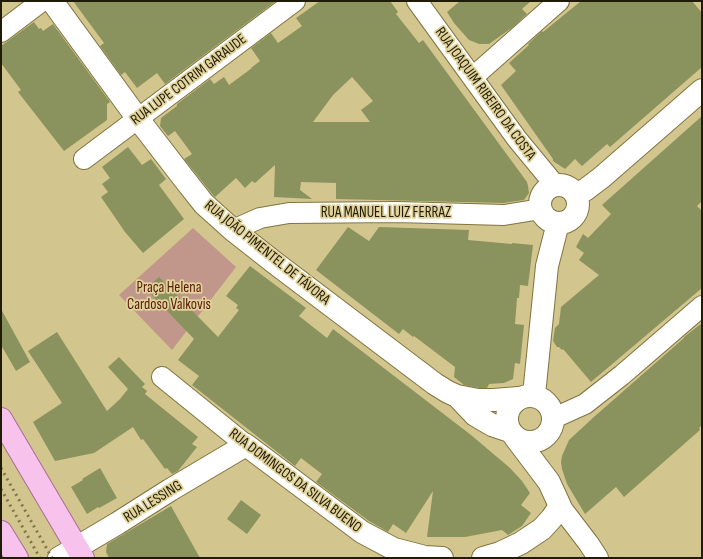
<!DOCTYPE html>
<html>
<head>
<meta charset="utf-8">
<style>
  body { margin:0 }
  #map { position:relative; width:703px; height:559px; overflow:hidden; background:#d3c58e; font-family:"Sofia Sans Condensed",sans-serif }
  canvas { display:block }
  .frame { position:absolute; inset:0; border:2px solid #201b05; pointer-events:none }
</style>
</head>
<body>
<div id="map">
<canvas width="703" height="559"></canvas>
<div class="frame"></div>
</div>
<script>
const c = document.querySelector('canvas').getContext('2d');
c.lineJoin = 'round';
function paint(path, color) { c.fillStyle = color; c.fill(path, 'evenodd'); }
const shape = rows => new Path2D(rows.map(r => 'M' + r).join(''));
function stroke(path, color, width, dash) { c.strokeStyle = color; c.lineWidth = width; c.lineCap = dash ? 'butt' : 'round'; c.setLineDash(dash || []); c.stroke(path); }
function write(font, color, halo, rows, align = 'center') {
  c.font = font + ' "Sofia Sans Condensed",sans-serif'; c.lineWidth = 3.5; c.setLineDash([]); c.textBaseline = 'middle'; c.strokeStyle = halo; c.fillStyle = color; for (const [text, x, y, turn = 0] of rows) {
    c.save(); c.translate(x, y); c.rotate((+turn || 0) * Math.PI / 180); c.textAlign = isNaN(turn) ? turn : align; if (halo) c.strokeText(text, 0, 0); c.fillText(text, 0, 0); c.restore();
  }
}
paint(shape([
  [193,228,236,267,172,350,119,295]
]), '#c2978b');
paint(shape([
  [73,1,276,1,165,84,157,73,137,88,125,72,121,75,100,46,104,43],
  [320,1,390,1,398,12,396,14,419,43,423,40,527,182,528,186,529,193,524,200,503,203,336,199,336,183,301,182,300,190,312,199,274,197,275,165,255,183,252,181,245,188,236,178,215,197,213,195,184,159,192,154,175,131,168,136,160,126,161,118,177,106,177,104,210,79,214,84,224,77,229,85,252,68,251,68,260,61,251,48,271,33,278,43,302,26,296,18],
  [352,77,373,101,361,110,370,122,313,122,333,95],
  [460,1,531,1,522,9,527,14,513,27,489,44,479,44,469,40,454,23,447,12],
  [581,1,692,1,702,13,702,67,610,147,607,144,582,166,575,159,565,169,553,161,553,159,501,85,516,71,509,63,529,45,528,44,542,31,543,32],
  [34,22,39,29,41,28,43,31,53,24,110,102,107,104,107,120,64,151,18,92,21,90,1,63,1,46],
  [702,116,702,201,697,206,702,211,702,288,591,382,563,349,562,350,559,347,557,347,553,341,555,328,559,324,561,307,599,275,579,260,584,253,576,247,583,234,588,238,611,214,602,205],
  [128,147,142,165,151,159,166,179,159,185,184,219,143,253,125,232,101,197,108,192,102,184,110,178,102,167],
  [348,227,369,241,379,227,469,230,468,240,512,244,512,243,533,245,528,286,520,285,519,298,517,298,515,324,524,325,520,364,515,363,513,379,504,383,489,384,487,388,479,388,464,385,454,377,455,367,414,336,413,337,403,329,399,334,316,270],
  [250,266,306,308,299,316,327,338,333,329,471,435,510,468,522,481,530,493,521,505,531,513,522,526,508,535,502,530,465,537,427,537,433,491,406,533,393,524,388,532,369,521,316,482,322,474,301,458,295,466,192,385,199,376,178,360,194,339,146,289,159,277,218,337,239,310,236,308,238,305,226,296],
  [1,309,30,362,16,371,1,345],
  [702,323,702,425,699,428,700,430,624,497,616,487,585,514,567,484,562,469,561,462,562,456,569,440,595,416,684,338,684,337],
  [57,332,107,411,120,399,128,389,108,367,119,357,145,384,142,387,147,391,145,394,198,437,192,444,197,447,178,471,172,474,167,468,165,469,143,439,141,440,133,427,94,453,55,461,33,422,62,403,28,351],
  [100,468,117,498,99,508,98,507,87,514,71,487,83,480,82,479],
  [241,500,261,515,247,534,227,519],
  [171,506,200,558,109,558,106,552,107,544]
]), '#8a935d');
const minor = shape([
  [417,1,517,139,555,185],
  [1,32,42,1],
  [473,77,559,1],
  [84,159,295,1],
  [233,230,260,218,289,213,397,212,504,215,541,209],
  [162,377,246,445],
  [554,418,585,404,622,375,702,306],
  [560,506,589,544,598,558]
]);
const tertiary = shape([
  [52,1,138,119,185,180,204,204,233,230,275,263,435,384,448,392,457,396,478,400,493,400,519,398],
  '540 204a19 19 0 1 1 38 0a19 19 0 1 1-38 0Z',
  [575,194,585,190,601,178,702,90],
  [534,395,547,266,558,223],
  '507 419a23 23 0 1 1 46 0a23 23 0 1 1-46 0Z',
  [457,396,475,415,492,425,510,431],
  [59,558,118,523,170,490,246,445,362,532,394,549,425,557,442,558],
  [483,558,500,553,521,543,542,529,552,518,560,506,549,482,515,437]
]);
const primary = shape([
  [1,419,83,558],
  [1,532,17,558]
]);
stroke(minor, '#81743f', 22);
stroke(tertiary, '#81743f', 24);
stroke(primary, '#a86e92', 24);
stroke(minor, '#fff', 20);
stroke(tertiary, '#fff', 22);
stroke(primary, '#f7c2eb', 22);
stroke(shape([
  [1,468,52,558],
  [1,489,40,558]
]), '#7e754d', 3, [2, 4]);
write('15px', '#201b05', '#e0d29a', [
  ["RUA LUPE COTRIM GARAUDE",189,80,-37],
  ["RUA JOAQUIM RIBEIRO DA COSTA",485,94,54],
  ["RUA MANUEL LUIZ FERRAZ",386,213],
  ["RUA JOÃO PIMENTEL DE TÁVORA",267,253,39],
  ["RUA DOMINGOS DA SILVA BUENO",295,481,37],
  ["RUA LESSING",153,502,-32]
]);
write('15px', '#571908', '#e0d29a', [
  ["Praça Helena",169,288],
  ["Cardoso Valkovis",169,305]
]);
</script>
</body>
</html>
